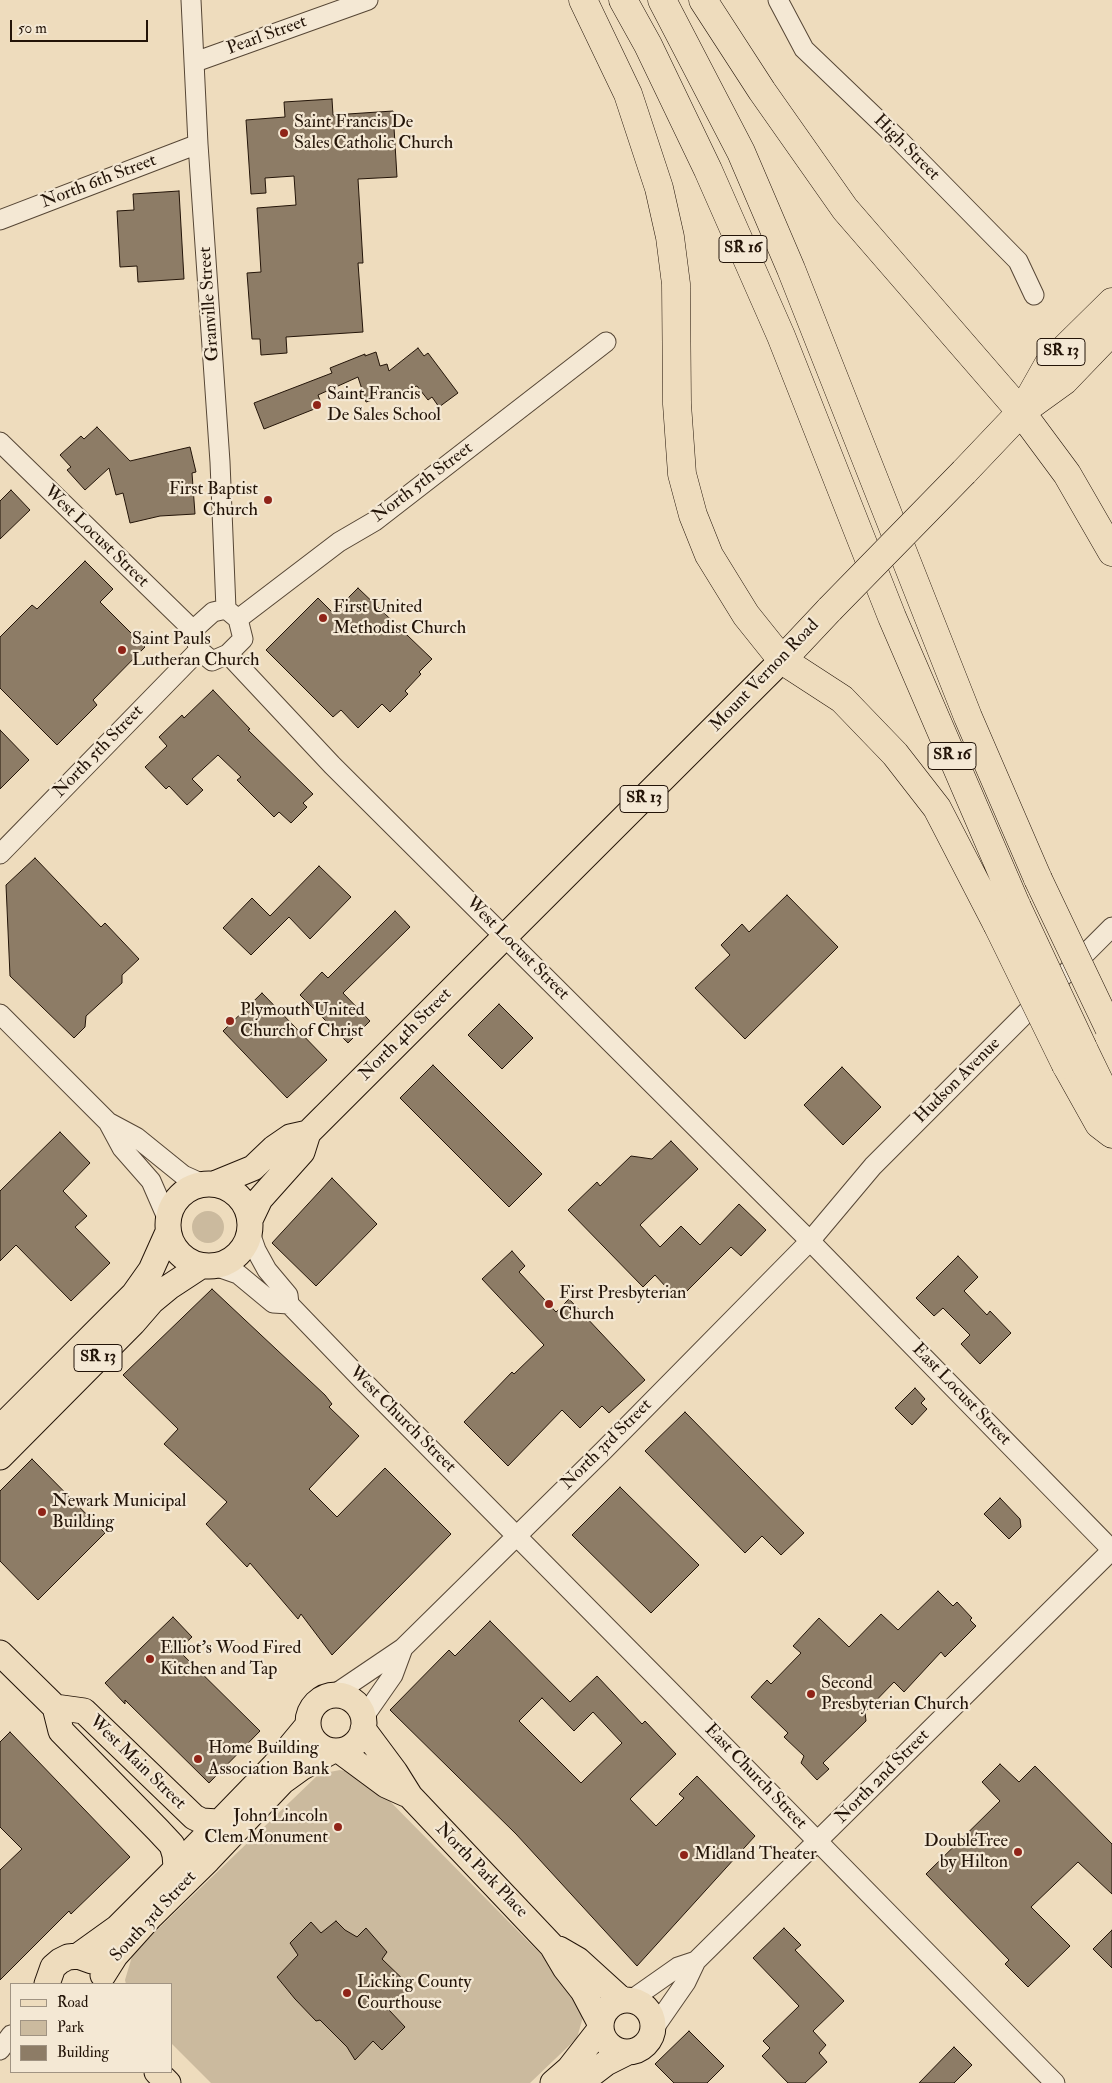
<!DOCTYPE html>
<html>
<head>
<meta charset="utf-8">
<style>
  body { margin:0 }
  #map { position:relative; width:1112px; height:2083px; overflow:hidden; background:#eedcbd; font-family:"IM FELL Double Pica",serif }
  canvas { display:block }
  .legend { position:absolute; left:10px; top:1983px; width:162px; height:90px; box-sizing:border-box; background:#f4e8d4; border:1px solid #a09382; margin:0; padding:6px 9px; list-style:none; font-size:15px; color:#231408 }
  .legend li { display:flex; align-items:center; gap:10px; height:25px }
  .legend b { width:25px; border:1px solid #a09382 }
  .scale { position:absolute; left:10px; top:20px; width:138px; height:22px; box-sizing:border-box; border:2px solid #231408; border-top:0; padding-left:6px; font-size:15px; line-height:18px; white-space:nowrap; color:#231408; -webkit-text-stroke:4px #f4e8d4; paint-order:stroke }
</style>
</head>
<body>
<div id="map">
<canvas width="1112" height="2083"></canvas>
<ul class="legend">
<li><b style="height:6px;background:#eedcbd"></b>Road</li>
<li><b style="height:14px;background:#cbba9e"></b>Park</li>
<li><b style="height:14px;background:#8d7c66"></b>Building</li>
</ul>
<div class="scale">50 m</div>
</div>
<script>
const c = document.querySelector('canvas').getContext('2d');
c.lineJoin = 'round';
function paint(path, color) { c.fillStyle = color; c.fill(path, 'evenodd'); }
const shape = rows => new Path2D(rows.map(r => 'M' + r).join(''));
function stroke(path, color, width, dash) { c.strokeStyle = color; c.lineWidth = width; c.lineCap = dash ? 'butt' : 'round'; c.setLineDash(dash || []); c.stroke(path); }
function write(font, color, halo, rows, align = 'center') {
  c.font = font + ' "IM FELL Double Pica",serif'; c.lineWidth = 4.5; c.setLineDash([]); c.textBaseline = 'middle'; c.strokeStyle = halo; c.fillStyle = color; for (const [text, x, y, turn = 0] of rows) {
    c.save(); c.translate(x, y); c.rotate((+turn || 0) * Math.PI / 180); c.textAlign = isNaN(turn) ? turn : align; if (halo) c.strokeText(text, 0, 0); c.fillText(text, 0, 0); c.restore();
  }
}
paint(shape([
  '192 1227a16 16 0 1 1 32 0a16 16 0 1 1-32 0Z',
  [340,1770,364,1775,573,1987,583,2017,577,2038,530,2083,211,2083,171,2043,171,1984,126,1984,125,1980,133,1953,319,1774]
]), '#cbba9e');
const building = shape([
  [332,99,333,115,393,111,397,177,358,179,363,263,358,263,363,332,286,337,287,353,261,355,260,339,252,339,247,273,261,272,257,208,296,205,294,176,265,178,266,193,251,194,246,120,285,117,284,102,332,99],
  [179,191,184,279,138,282,137,266,120,267,117,211,134,210,133,194,179,191],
  [418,348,424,356,428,353,458,393,439,407,432,397,428,400,417,386,366,402,358,377,318,395,322,406,264,429,254,403,332,373,330,368,365,354,365,356,376,352,380,366,387,364,389,371,418,348],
  [97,427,130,461,190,447,196,472,192,473,195,514,160,516,130,523,123,493,116,495,109,468,85,490,67,470,71,467,60,455,81,436,84,439,97,427],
  [11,490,30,510,0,539,0,501,11,490],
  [85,561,113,589,100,602,145,647,93,700,97,705,57,745,0,688,0,637,32,605,37,609,85,561],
  [358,588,432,659,419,672,421,674,405,691,408,694,390,712,382,704,358,728,341,710,333,717,266,650,318,598,333,613,358,588],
  [213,690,250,729,248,730,313,794,303,803,307,807,291,823,279,812,274,817,237,780,241,777,218,755,192,779,203,790,187,805,169,786,166,789,145,767,167,746,159,737,182,715,184,718,213,690],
  [0,730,29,760,0,789,0,730],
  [35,858,101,927,105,923,139,959,122,975,122,983,86,1016,85,1027,74,1038,10,976,6,885,35,858],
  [319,866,351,897,310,939,289,917,251,955,223,928,252,898,270,916,319,866],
  [787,895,838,947,745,1039,695,988,730,955,721,945,742,924,749,932,787,895],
  [395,911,410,927,343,993,370,1021,348,1043,300,995,322,972,328,978,395,911],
  [262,993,327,1060,287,1098,223,1031,262,993],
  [499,1004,533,1038,502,1069,468,1035,499,1004],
  [433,1065,542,1174,509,1207,400,1098,433,1065],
  [842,1067,881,1107,843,1145,804,1105,842,1067],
  [60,1132,90,1163,63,1191,87,1216,75,1227,110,1263,71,1301,16,1245,0,1261,0,1191,60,1132],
  [671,1141,698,1169,640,1225,660,1247,681,1226,700,1245,739,1204,766,1230,741,1256,731,1247,678,1300,655,1275,643,1287,568,1210,597,1182,600,1186,631,1156,652,1159,671,1141],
  [332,1178,377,1224,316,1286,272,1243,332,1178],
  [512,1251,525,1266,519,1272,556,1312,569,1299,645,1380,609,1413,602,1406,580,1428,562,1410,508,1466,464,1422,512,1372,514,1374,544,1345,482,1279,512,1251],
  [958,1256,978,1277,964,1291,987,1315,990,1311,1011,1333,980,1364,961,1344,970,1335,943,1308,934,1316,916,1298,958,1256],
  [212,1289,325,1395,332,1404,329,1407,359,1436,309,1489,337,1517,385,1468,451,1534,332,1655,301,1614,298,1619,250,1563,247,1567,206,1524,227,1502,164,1444,178,1429,123,1375,212,1289],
  [915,1388,925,1399,921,1403,927,1409,912,1425,895,1408,915,1388],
  [685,1412,804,1533,781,1555,762,1536,745,1553,645,1451,685,1412],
  [32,1459,105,1533,38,1600,0,1561,0,1491,32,1459],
  [620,1487,699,1565,651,1613,572,1535,620,1487],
  [1000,1498,1020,1519,1021,1527,1009,1539,984,1514,1000,1498],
  [938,1591,953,1606,957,1602,972,1618,970,1620,976,1626,945,1657,941,1652,904,1692,894,1682,865,1712,866,1721,823,1763,829,1769,817,1780,801,1763,804,1756,784,1737,788,1733,751,1697,767,1680,771,1684,801,1653,793,1646,819,1618,849,1647,881,1614,898,1630,938,1591],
  [173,1617,192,1637,178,1650,260,1731,209,1783,125,1700,125,1704,105,1683,173,1617],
  [490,1621,570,1702,597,1676,642,1724,645,1721,676,1754,630,1799,656,1826,684,1798,679,1794,697,1776,755,1836,637,1966,516,1834,390,1710,449,1650,455,1656,490,1621],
  [542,1698,574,1731,593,1712,622,1743,581,1783,519,1721,542,1698],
  [10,1732,130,1857,71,1914,69,1911,0,1980,0,1870,22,1849,0,1827,0,1742,10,1732],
  [1000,1764,1019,1782,1035,1766,1112,1844,1112,1894,1078,1862,1031,1907,1070,1946,1028,1987,1005,1964,1009,1960,926,1874,1000,1801,982,1782,1000,1764],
  [336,1921,345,1930,357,1937,366,1928,387,1952,382,1959,410,1986,389,2010,405,2027,382,2050,373,2041,355,2060,347,2047,320,2020,316,2021,295,1999,277,1977,298,1955,290,1943,311,1922,321,1933,336,1921],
  [784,1928,801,1945,795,1950,844,2001,813,2031,826,2045,819,2053,827,2062,805,2083,788,2083,762,2056,770,2048,763,2041,799,2006,753,1958,784,1928],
  [1112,1930,1112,1968,1093,1949,1112,1930],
  [689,2031,724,2066,707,2083,674,2083,655,2064,689,2031],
  [954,2047,972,2065,954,2083,919,2083,954,2047]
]);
paint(building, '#8d7c66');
stroke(building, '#231408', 1);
const minor = shape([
  [191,0,198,144,220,462,226,609],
  [778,0,804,49,897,138,1018,261,1034,295],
  [195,62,368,0],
  [0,220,198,144],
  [0,442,193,630],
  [226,609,238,619,243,639,228,654,212,661,199,650,193,630,213,612,226,609],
  [238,619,339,542,375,521,606,342],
  [228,654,332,765,810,1241,1112,1550,696,1961,686,1982,652,2031],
  [0,854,199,650],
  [0,1014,108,1122,136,1137,183,1175,203,1184],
  [108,1122,122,1148,151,1181,168,1220],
  [250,1233,256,1250,267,1270,288,1295,289,1304,366,1384,668,1689,1055,2083],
  [215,1266,238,1274,273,1303,289,1304],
  [332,1696,403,1648,604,1450,810,1241,873,1166,1112,927],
  [363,1718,393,1675,403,1648],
  [631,2000,678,1967,696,1961],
  [0,2050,11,2035]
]);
const major = shape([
  '168 1225a41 41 0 1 1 82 0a41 41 0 1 1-82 0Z',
  [214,1184,253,1168,274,1148,290,1137,308,1133],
  [250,1220,260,1199,302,1152,308,1133,782,660],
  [0,1428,134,1294,151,1270,168,1232],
  [0,1457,133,1323,152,1301,169,1287,201,1266],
  [0,1653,55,1707,61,1731,158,1830,172,1845,175,1855,176,1867,173,1872,117,1928,78,1956],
  '308 1723a28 28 0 1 1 56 0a28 28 0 1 1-56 0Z',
  [55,1707,84,1711,194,1817,202,1821,218,1822],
  [363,1729,395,1772,410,1796,552,1946,565,1968,583,1991,601,2025],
  [340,1751,386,1785,406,1794],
  [176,1867,274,1766,308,1725],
  [559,1949,578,1960,622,2000],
  [103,1975,115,1956,151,1916,208,1860,283,1781,301,1768,332,1751],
  [47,1984,53,1967,60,1961,68,1957,78,1956,92,1961],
  '601 2026a26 26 0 1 1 52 0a26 26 0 1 1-52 0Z',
  [157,2072,168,2083],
  [553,2083,569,2069,601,2028],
  [580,2083,606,2063,628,2052]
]);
const highway = shape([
  [583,0,628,94,659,188,670,237,676,284,677,404,682,474,693,515,709,555,746,615,782,660,842,699,895,754,937,808,997,924],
  [623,0,648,45,708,170,781,336,892,617,1017,907],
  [662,0,741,152,791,269,968,717,1038,879],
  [703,0,762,91,845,209,1021,412,1067,474,1112,552],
  [1026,404,1048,365,1112,302],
  [964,472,1021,412,1064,381,1112,331],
  [782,660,830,609],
  [1083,1048,1112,1108],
  [1066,1065,1099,1124,1112,1134]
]);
stroke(minor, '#564635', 21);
stroke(major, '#231408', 27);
stroke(highway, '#231408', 29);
stroke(minor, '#f4e8d4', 19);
stroke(major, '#eedcbd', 25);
stroke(highway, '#eedcbd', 28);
const highwayBridge = shape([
  [830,609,964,472],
  [1038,879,1109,1028],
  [1017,907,1083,1048],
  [997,924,1066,1065]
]);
stroke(highwayBridge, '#231408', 29, []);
stroke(highwayBridge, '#eedcbd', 28);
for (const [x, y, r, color] of [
  [284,133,5,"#8f2418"],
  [317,405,5,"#8f2418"],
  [268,500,5,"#8f2418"],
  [323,618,5,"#8f2418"],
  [122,650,5,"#8f2418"],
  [230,1021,5,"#8f2418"],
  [549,1304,5,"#8f2418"],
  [42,1512,5,"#8f2418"],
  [150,1659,5,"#8f2418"],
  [811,1694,5,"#8f2418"],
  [198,1759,5,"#8f2418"],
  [338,1827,5,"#8f2418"],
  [1018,1852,5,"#8f2418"],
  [684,1855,5,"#8f2418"],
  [347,1993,5,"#8f2418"]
]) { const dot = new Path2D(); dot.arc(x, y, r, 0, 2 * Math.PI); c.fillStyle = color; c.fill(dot); stroke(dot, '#f4e8d4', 2); }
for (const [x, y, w] of [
  [743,249,48],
  [1061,352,48],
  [952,756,48],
  [644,799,48],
  [98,1358,48]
]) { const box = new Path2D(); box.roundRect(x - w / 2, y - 13.5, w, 27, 4); c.fillStyle = '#f4e8d4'; c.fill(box); stroke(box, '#231408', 1); }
write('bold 16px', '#231408', null, [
  ["SR 16",743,249],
  ["SR 13",1061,352],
  ["SR 16",952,756],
  ["SR 13",644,799],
  ["SR 13",98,1358]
]);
write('18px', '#231408', '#f4e8d4', [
  ["Pearl Street",267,36,-20],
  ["High Street",906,148,45],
  ["North 6th Street",99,182,-21],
  ["Granville Street",210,304,-94],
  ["North 5th Street",423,483,-37],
  ["West Locust Street",96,537,44],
  ["Mount Vernon Road",765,676,-46],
  ["North 5th Street",99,752,-46],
  ["West Locust Street",517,949,45],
  ["North 4th Street",406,1035,-45],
  ["Hudson Avenue",958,1081,-45],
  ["East Locust Street",961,1395,46],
  ["West Church Street",402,1420,45],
  ["North 3rd Street",607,1445,-45],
  ["West Main Street",137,1763,44],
  ["East Church Street",755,1777,46],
  ["North 2nd Street",883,1777,-45],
  ["North Park Place",481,1871,46],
  ["South 3rd Street",154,1917,-47]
]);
write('18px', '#231408', '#f4e8d4', [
  ["Saint Francis De",294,123],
  ["Sales Catholic Church",294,144],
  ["Saint Francis",327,395],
  ["De Sales School",327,416],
  ["First Baptist",258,490,"right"],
  ["Church",258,511,"right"],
  ["First United",333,608],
  ["Methodist Church",333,629],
  ["Saint Pauls",132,640],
  ["Lutheran Church",132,661],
  ["Plymouth United",240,1011],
  ["Church of Christ",240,1032],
  ["First Presbyterian",559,1294],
  ["Church",559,1315],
  ["Newark Municipal",52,1502],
  ["Building",52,1523],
  ["Elliot's Wood Fired",160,1649],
  ["Kitchen and Tap",160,1670],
  ["Second",821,1684],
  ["Presbyterian Church",821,1705],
  ["Home Building",208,1749],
  ["Association Bank",208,1770],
  ["John Lincoln",328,1817,"right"],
  ["Clem Monument",328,1838,"right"],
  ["DoubleTree",1008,1842,"right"],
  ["by Hilton",1008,1863,"right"],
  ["Midland Theater",694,1855],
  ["Licking County",357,1983],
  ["Courthouse",357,2004]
], 'left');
</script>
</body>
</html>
